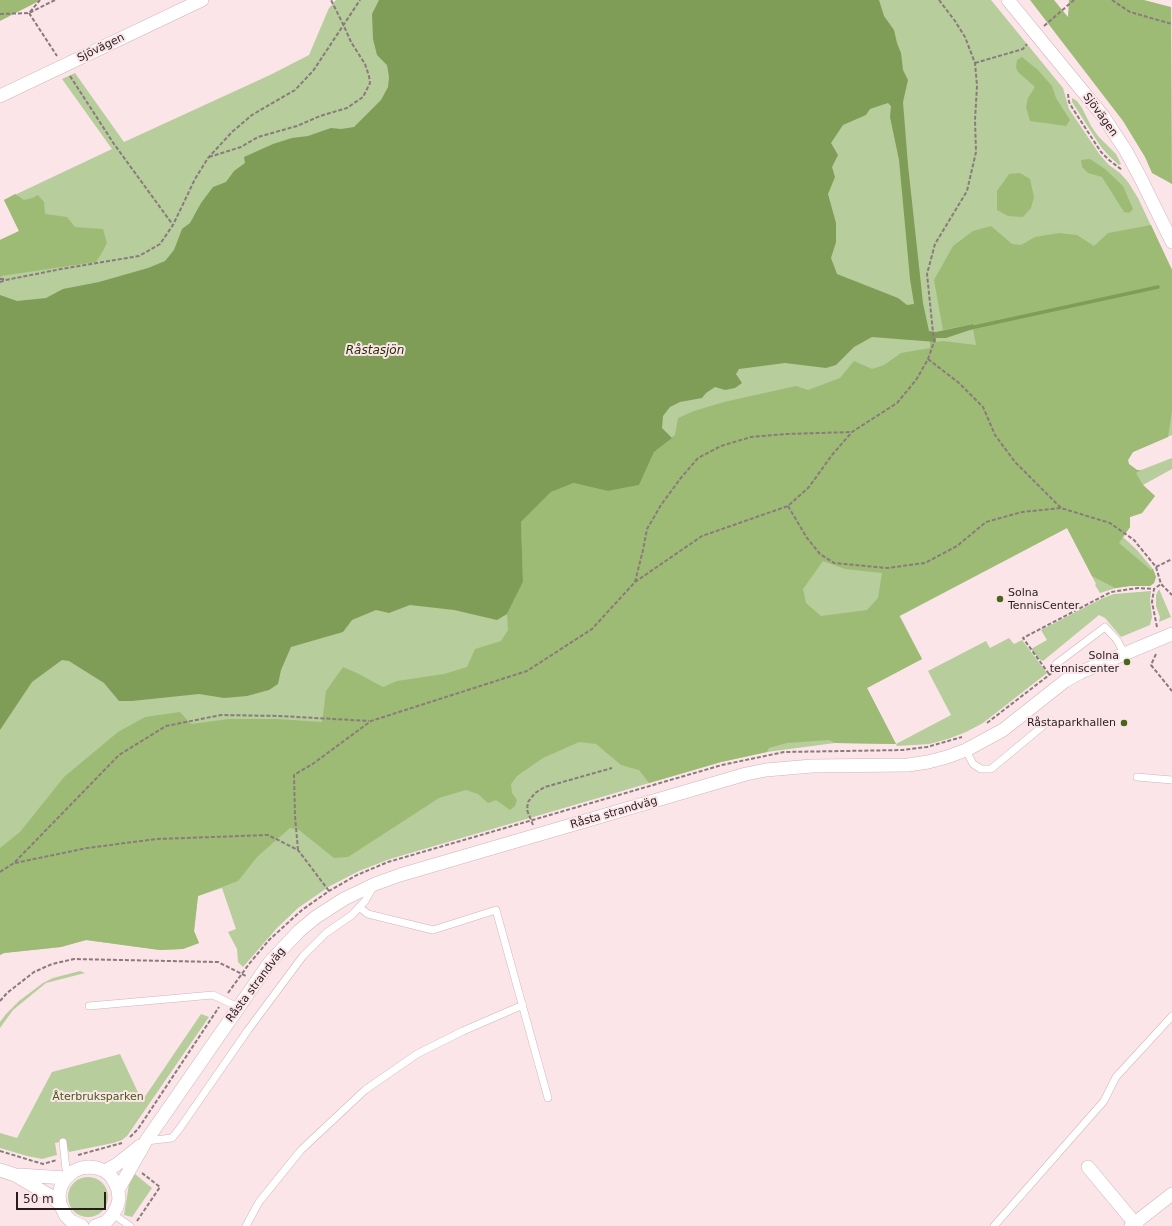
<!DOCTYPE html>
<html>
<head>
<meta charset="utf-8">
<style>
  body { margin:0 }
  #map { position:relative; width:1172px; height:1226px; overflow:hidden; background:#fbe5e9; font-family:"DejaVu Sans",sans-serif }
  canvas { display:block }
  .scale { position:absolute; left:16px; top:1192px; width:90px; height:18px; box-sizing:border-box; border:2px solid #281e20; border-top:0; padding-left:5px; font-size:12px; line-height:14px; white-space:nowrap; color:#281e20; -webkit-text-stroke:3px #fbe5e9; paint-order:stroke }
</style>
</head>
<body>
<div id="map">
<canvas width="1172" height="1226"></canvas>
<div class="scale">50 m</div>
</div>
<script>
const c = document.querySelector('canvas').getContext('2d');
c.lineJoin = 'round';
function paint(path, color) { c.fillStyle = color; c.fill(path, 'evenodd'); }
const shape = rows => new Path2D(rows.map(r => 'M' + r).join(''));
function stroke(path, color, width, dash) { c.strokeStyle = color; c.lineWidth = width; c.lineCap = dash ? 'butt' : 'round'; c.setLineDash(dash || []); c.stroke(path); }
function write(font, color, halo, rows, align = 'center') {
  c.font = font + ' "DejaVu Sans",sans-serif'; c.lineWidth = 4; c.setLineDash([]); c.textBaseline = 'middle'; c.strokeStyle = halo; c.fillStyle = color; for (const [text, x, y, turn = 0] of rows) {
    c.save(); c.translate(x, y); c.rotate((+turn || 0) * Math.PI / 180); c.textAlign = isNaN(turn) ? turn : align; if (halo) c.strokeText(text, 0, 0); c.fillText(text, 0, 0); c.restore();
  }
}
paint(shape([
  [336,0,991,0,1063,88,1069,109,1100,155,1109,165,1120,173,1128,182,1138,198,1172,270,1172,435,1133,452,1128,460,1129,464,1137,470,1141,470,1172,458,1172,469,1143,485,1155,496,1142,513,1130,517,1130,527,1123,537,1137,550,1153,569,1156,577,1154,583,1150,586,1130,586,1116,588,1100,593,1095,585,1096,584,1067,528,900,616,922,659,867,688,896,744,951,715,928,671,986,641,990,648,1009,638,1014,644,1022,640,1047,673,983,723,966,732,948,739,929,744,897,746,896,744,835,743,767,752,721,762,390,859,359,871,330,886,298,908,277,928,243,967,238,962,237,949,228,932,236,929,222,888,198,896,194,931,199,943,183,949,160,950,86,940,61,947,4,953,0,955,0,240,19,231,4,200,112,149,62,79,75,73,124,142,270,75,309,55,329,8],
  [1072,98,1077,101,1082,108,1091,126,1098,136,1116,154,1121,164,1119,165,1110,157,1101,147,1072,102],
  [1159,589,1171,617,1159,622,1160,617,1156,606,1156,595],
  [1151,591,1150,600,1152,617,1150,625,1121,637,1105,618,1099,615,1043,661,1039,659,1031,649,1047,640,1041,630,1103,598,1114,594],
  [80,971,85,973,46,983,13,1010,0,1028,0,1022,6,1014,19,1001,43,983,53,978],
  [201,1014,209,1017,127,1136,122,1140,113,1143,69,1152,65,1141,55,1143,57,1155,42,1159,27,1156,0,1148,0,1133,17,1138,52,1072,120,1054,142,1101],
  [135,1174,152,1188,132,1217,124,1215,129,1184],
  '68 1197a20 20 0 1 1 40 0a20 20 0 1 1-40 0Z'
]), '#b7cd9c');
paint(shape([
  [0,0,41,0,0,21],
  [1030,0,1054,0,1068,17,1069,0,1144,0,1171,7,1172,184,1152,173,1145,157,1123,121],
  [1022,57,1038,70,1052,86,1056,98,1070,120,1066,126,1030,121,1026,107,1028,98,1035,87,1018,72,1016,67,1017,60],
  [1090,159,1105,169,1123,186,1133,209,1129,213,1124,212,1102,177,1088,173,1082,167,1081,160],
  [1020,173,1030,179,1034,197,1031,208,1023,217,1008,216,997,210,997,191,1009,174],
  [15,194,24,200,32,198,38,195,44,202,45,214,67,217,75,227,103,229,107,243,103,251,96,262,1,276,0,281,0,240,19,231,4,200],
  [1151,225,1172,270,1172,411,1168,437,1133,452,1128,460,1129,464,1137,470,1141,470,1136,473,1143,485,1155,496,1142,513,1130,517,1130,527,1119,543,1151,570,1153,569,1156,577,1154,583,1150,586,1130,586,1115,588,1092,576,1067,528,899,616,922,659,867,688,896,744,835,743,829,740,787,743,769,748,767,752,721,762,649,783,639,770,621,765,596,744,579,742,543,758,517,776,511,784,512,793,517,800,515,806,510,810,496,800,488,803,478,794,466,790,439,798,348,857,334,858,299,830,290,828,257,857,238,881,198,896,194,931,199,943,183,949,160,950,86,940,61,947,4,953,0,955,0,848,20,832,64,777,118,732,145,717,180,712,191,724,229,719,277,719,322,722,326,691,343,667,357,673,383,687,397,681,444,674,467,667,475,649,501,641,508,630,507,614,523,582,521,522,551,492,575,483,608,491,639,485,654,452,675,435,678,418,694,411,724,402,796,386,808,390,840,378,854,361,872,369,884,365,901,353,930,348,930,341,936,342,943,341,976,345,972,324,943,330,934,280,953,246,973,231,991,226,1012,244,1021,245,1035,237,1059,233,1077,235,1094,246,1108,233],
  [823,561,845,569,882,573,878,598,867,610,821,616,806,603,803,589]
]), '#9ebb75');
paint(shape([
  [379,0,879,0,884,16,894,30,897,43,901,53,903,70,908,80,903,102,908,165,923,303,929,331,936,332,973,324,973,329,946,338,936,338,936,342,872,337,854,347,836,365,826,368,785,363,739,369,736,374,742,383,735,388,725,390,715,387,706,393,702,398,680,402,670,407,663,416,662,428,672,438,654,452,639,485,608,491,574,483,551,492,521,522,523,582,507,614,497,620,454,610,410,605,389,613,376,610,352,620,343,632,291,647,281,670,278,684,269,690,247,696,224,698,199,694,132,701,119,701,104,683,69,661,62,660,32,682,0,730,0,295,17,301,46,298,63,289,99,282,148,268,165,261,174,250,182,229,190,223,201,203,213,187,226,182,234,171,245,163,244,157,273,144,292,138,308,136,331,128,341,129,354,127,381,100,388,87,389,77,387,65,377,55,373,39,372,14],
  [888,103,891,106,890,117,899,160,910,279,914,304,907,305,898,298,837,274,831,258,836,242,836,223,828,194,835,177,832,167,838,155,831,143,843,125,866,115,870,109]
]), '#809d58');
stroke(shape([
  [970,328,1158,287]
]), '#809d58', 3.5);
const lane = shape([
  [1056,664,1105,627,1117,640,1124,653],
  [966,750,973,764,981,769,991,769,1050,720],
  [1137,777,1172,780],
  [359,907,368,914,433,930,496,910,548,1098],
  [89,1006,213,995,238,1007],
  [146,1141,172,1138,180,1128,248,1030,303,956,326,933,352,915,365,901,373,887],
  [63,1142,66,1169,74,1171],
  [113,1214,130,1226],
  [246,1226,259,1202,301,1150,365,1090,417,1054,463,1031,523,1005],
  [994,1226,1104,1101,1116,1077,1172,1016]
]);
const street = shape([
  [1008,0,1103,116,1126,151,1140,177,1172,242],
  [0,96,202,0],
  [1088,1167,1137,1226],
  [0,1170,15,1175,49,1195,60,1204],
  [105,1171,116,1165,140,1146],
  [19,1175,66,1178],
  [118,1190,146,1141,270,962,299,931,316,917,344,899,375,884,400,875,746,774,766,770,812,766,908,765,928,762,947,757,966,750,1003,730,1065,681,1081,672,1172,634],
  [82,1226,71,1221,66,1216,60,1204,59,1195,61,1186,66,1178,74,1171,81,1168,89,1167,97,1168,105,1171,111,1176,115,1183,118,1190,119,1199,117,1207,113,1214,106,1222,95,1226],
  [1131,1226,1172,1194]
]);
stroke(lane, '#cfb4b9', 8);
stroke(street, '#cfb4b9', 14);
stroke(shape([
  [1112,0,1130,12,1172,24],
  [30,12,40,0],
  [29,13,57,56],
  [0,14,29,13,55,0],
  [1044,26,1074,0],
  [975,63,1023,49,1027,44],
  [70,76,114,144,173,225],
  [1068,94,1069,102,1073,109,1101,152,1109,160,1122,170],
  [209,157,241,147,258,137,297,126,320,116,347,108,363,97,370,83,369,76,365,64,351,42,343,24,331,0],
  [0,279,5,279],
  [0,282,6,280,61,269,139,256,160,244,173,225,195,179,208,158,232,132,252,115,295,90,313,71,360,0],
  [928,359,959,383,983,407,995,435,1015,462,1061,508],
  [788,506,807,538,820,554,834,563,887,568,925,563,957,546,986,522,1022,512,1061,508,1110,523,1134,540,1156,567,1161,584,1172,595],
  [1156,567,1172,559],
  [635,582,643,550,647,529,661,505,680,479,698,458,721,446,751,437,786,434,852,432],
  [1157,627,1152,602,1154,589,1161,584],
  [1156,654,1151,665,1172,691],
  [1049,674,1023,638,1111,592,1138,588,1154,589],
  [987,723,1053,672],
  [533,825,527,810,528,802,535,793,545,787,612,768],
  [298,850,295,816,294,775,314,763,371,721,527,671,592,629,635,582,702,536,788,506,809,487,832,455,852,432,897,403,916,380,928,359,934,342,927,274,935,244,967,191,976,152,975,120,977,86,975,63,965,37,955,21,939,0],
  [15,863,87,848,157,839,268,835,298,850,329,891],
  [0,872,14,863,119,755,166,726,221,715,280,716,369,721],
  [228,993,249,964,269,940,302,910,329,891,357,875,388,862,722,765,784,752,903,750,927,747,962,737],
  [0,1001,7,993,34,972,52,964,74,959,218,962,246,976],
  [130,1137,138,1129,219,1007],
  [0,1151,43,1164,57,1160],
  [78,1155,122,1143],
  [137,1221,160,1187,142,1173]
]), '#8a7a7d', 2, [4, 2]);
stroke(lane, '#fff', 7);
stroke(street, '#fff', 13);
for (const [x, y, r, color] of [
  [1000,599,4,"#496517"],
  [1127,662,4,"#496517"],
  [1124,723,4,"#496517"]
]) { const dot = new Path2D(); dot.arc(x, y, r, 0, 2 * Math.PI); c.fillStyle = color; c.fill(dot); stroke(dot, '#fbe5e9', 1.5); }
write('11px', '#281e20', '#fbe5e9', [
  ["Sjövägen",101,48,-26],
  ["Sjövägen",1100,115,54],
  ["Råsta strandväg",614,813,-16],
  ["Råsta strandväg",256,985,-53]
]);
write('11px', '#281e20', '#fbe5e9', [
  ["Solna",1008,593,"left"],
  ["TennisCenter",1008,606,"left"],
  ["Solna",1119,656],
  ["tenniscenter",1119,669],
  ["Råstaparkhallen",1116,723]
], 'right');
write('11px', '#435d11', '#fbe5e9', [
  ["Återbruksparken",98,1097]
]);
write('italic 12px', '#213300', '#fbe5e9', [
  ["Råstasjön",375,351]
]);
</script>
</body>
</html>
